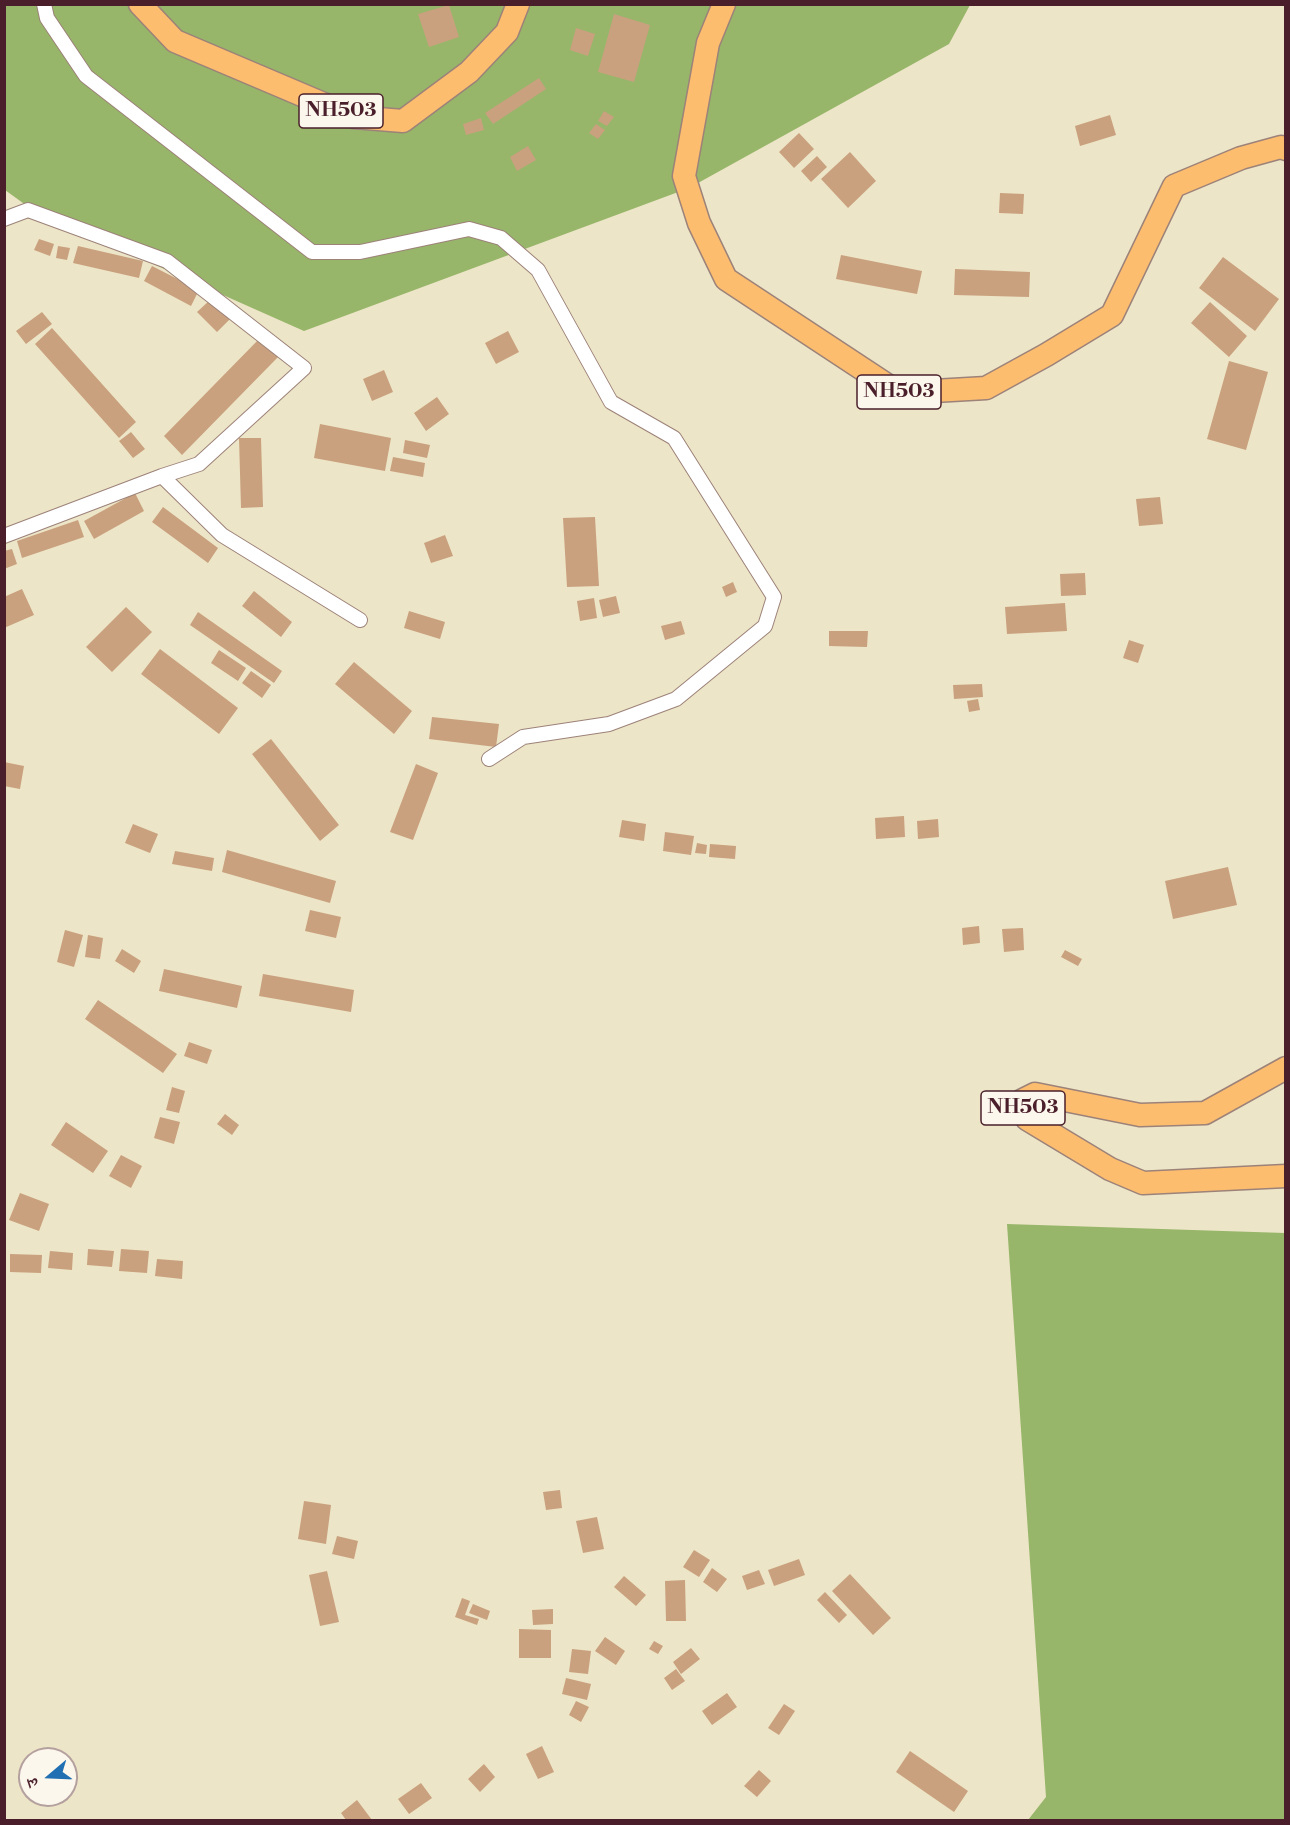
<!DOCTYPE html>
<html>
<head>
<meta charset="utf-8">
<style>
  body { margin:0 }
  #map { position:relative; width:1290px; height:1825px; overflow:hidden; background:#ede5c7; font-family:"Libre Bodoni","Noto Serif Devanagari",serif }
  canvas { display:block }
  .frame { position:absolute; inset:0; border:6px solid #4a1f2b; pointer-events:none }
  .north { position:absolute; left:18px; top:1747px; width:60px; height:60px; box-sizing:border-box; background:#fbf7ec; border:2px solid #b4a19f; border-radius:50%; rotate:251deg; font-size:16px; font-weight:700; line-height:24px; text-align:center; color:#4a1f2b }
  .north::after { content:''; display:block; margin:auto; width:21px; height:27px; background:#1f6fb2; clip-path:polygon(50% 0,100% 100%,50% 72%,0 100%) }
</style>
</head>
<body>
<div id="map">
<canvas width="1290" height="1825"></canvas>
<div class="frame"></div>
<div class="north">उ</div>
</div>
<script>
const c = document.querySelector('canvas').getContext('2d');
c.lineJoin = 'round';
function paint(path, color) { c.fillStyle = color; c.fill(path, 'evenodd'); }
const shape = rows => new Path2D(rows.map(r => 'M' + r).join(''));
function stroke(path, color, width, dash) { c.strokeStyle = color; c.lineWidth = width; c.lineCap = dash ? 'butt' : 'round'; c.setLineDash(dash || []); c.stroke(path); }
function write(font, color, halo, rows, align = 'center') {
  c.font = font + ' "Libre Bodoni",serif'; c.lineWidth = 5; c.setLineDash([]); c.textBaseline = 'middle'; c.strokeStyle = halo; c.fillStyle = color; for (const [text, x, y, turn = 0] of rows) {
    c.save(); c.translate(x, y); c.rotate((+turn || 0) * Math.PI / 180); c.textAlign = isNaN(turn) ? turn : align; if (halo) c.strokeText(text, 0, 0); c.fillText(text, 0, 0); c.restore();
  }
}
paint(shape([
  [5,5,970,5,949,44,689,188,304,331,34,211,5,190],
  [1007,1224,1285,1233,1285,1820,1028,1820,1046,1797]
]), '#97b66a');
paint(shape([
  [449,5,459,37,429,47,418,14],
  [614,14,650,25,634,82,598,72],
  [576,28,595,34,588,56,570,50],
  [539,78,546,89,493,124,485,113],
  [604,111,614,117,607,126,598,121],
  [1110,115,1116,135,1080,146,1075,126],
  [481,118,484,130,466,135,463,124],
  [596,124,605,130,598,139,589,133],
  [799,133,814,149,794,168,779,152],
  [528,146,536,160,517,171,510,157],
  [850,152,876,181,848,208,821,179],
  [817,156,827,167,811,182,801,171],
  [1000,193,1024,194,1023,214,999,213],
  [39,239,54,244,50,256,34,250],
  [58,246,70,248,67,260,56,258],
  [78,246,143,261,139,278,73,263],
  [841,255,922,271,917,294,836,279],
  [1223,257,1279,299,1255,331,1199,288],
  [152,266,199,290,191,306,144,281],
  [955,269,1030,272,1029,297,954,295],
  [210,300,230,319,217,332,197,312],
  [1210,302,1247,336,1229,357,1191,323],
  [42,312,52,324,26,344,16,331],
  [52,328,136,422,119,438,35,344],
  [508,331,519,352,496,364,485,343],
  [261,337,280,355,182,455,164,436],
  [1229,361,1268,372,1246,450,1207,439],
  [384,370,393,392,372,401,363,379],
  [437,397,449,414,426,431,414,413],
  [320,424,391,438,385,471,314,458],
  [131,432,145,449,133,458,119,441],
  [239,438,261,438,263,507,241,508],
  [405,440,430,445,427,458,403,453],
  [393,457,425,463,423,477,390,471],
  [135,493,144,511,94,539,84,521],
  [1160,497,1163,524,1139,526,1136,499],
  [163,507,218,548,208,563,152,522],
  [595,517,599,586,567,587,563,518],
  [78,520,84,537,22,558,17,541],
  [445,535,453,556,431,563,424,543],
  [12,549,17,564,4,569,4,551],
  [1085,573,1086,595,1061,596,1060,574],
  [733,582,737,592,726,597,722,587],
  [22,589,34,615,4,628,4,597],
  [254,591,292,622,281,637,242,606],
  [616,596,620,613,603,617,599,600],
  [594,598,597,618,580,621,577,601],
  [1065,603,1067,631,1007,634,1005,607],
  [126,607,152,632,112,672,86,647],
  [409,611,445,622,440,639,404,628],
  [198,612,282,671,274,683,190,625],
  [681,621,685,634,665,640,661,626],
  [829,631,868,631,867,647,829,646],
  [1129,640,1144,645,1138,663,1123,658],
  [160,649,238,708,219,734,141,674],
  [219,650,246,668,238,681,211,663],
  [354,662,412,711,394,734,335,684],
  [251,671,271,685,262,698,242,683],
  [982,684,983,697,954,699,953,685],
  [978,699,980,710,969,712,967,701],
  [432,717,499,724,496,747,429,739],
  [271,739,339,825,320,841,252,754],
  [4,762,24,766,20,789,4,786],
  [416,764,438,773,413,840,390,832],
  [904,816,905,837,876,839,875,818],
  [938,819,939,837,918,839,917,821],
  [622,820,646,824,644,841,619,837],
  [133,824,158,834,150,853,125,843],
  [665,832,694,836,691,855,663,851],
  [697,843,707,845,706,854,695,853],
  [710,844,736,846,735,859,709,857],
  [227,850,336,881,330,903,222,872],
  [175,851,214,858,212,871,172,864],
  [1228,867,1237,905,1173,919,1165,881],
  [310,910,341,917,336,938,305,931],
  [979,926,980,943,963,945,962,928],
  [1023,928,1024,950,1004,952,1002,929],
  [65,930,83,935,74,967,57,962],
  [88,935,103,938,100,959,85,957],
  [122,949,141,961,134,973,115,961],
  [1065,950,1082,959,1078,966,1061,957],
  [164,969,242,986,237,1008,159,991],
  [263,974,354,990,351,1012,259,996],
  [98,1000,177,1054,163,1073,85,1019],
  [189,1042,212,1050,207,1064,184,1056],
  [172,1087,185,1091,179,1113,166,1110],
  [225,1114,239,1125,232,1135,217,1124],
  [160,1117,180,1122,174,1144,154,1138],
  [66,1122,108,1151,93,1173,51,1145],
  [121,1155,142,1166,131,1188,109,1176],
  [20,1193,49,1204,39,1231,9,1220],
  [88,1249,114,1251,112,1267,87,1265],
  [121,1249,149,1251,147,1273,119,1271],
  [50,1251,73,1253,72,1270,48,1268],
  [10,1254,42,1255,41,1273,10,1272],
  [157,1259,183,1261,182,1279,155,1276],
  [560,1490,562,1508,546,1510,543,1492],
  [304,1501,331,1505,326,1544,298,1539],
  [597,1517,604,1549,583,1553,576,1521],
  [337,1536,358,1541,354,1559,332,1554],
  [694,1550,710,1560,699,1577,683,1567],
  [799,1559,805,1575,774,1586,768,1570],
  [712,1568,727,1579,717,1592,703,1582],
  [759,1570,765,1584,747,1590,742,1576],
  [327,1571,339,1622,320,1626,309,1575],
  [850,1574,891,1618,873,1635,832,1591],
  [624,1576,646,1595,636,1606,614,1587],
  [685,1580,686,1621,666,1621,665,1581],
  [825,1592,847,1615,839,1623,817,1600],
  [462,1598,470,1601,465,1615,479,1619,477,1625,455,1617],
  [473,1604,490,1611,487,1620,469,1613],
  [553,1609,553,1624,533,1625,532,1610],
  [519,1629,551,1630,551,1658,519,1658],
  [605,1637,625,1651,616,1665,595,1651],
  [654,1641,663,1646,658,1654,649,1649],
  [691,1648,700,1659,681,1674,673,1662],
  [572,1649,591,1651,588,1674,569,1672],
  [676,1669,685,1681,672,1690,664,1678],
  [566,1678,591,1684,587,1700,562,1694],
  [727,1693,737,1707,712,1725,702,1711],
  [576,1701,589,1707,581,1722,569,1715],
  [784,1704,795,1711,779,1735,768,1728],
  [542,1746,554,1772,538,1779,526,1754],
  [910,1751,968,1791,954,1812,896,1772],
  [484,1764,495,1777,480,1792,468,1779],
  [759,1770,771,1781,757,1797,744,1786],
  [421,1783,432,1798,409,1814,398,1799],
  [357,1800,372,1820,346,1820,341,1813]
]), '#c9a17e');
const minor = shape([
  [44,4,47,18,86,76,312,252,360,252,469,229,501,238,538,270,611,402,674,438,774,597,765,626,676,699,609,724,523,737,489,759],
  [4,219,28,210,167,261,304,368,199,464,162,476,4,536],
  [162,476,222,535,360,620]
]);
const primary = shape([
  [140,4,175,41,354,117,403,121,469,72,507,32,518,4],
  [724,4,708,43,684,176,699,223,726,279,899,393,986,388,1046,355,1112,315,1174,186,1241,158,1281,147,1286,149],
  [1286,1068,1205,1113,1140,1115,1035,1094,1021,1101,1027,1119,1110,1169,1143,1183,1286,1176]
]);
stroke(minor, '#9c8279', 16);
stroke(primary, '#9c8279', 25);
stroke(minor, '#fff', 14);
stroke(primary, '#fcbd6f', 22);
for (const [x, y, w] of [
  [341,111,84],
  [899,392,84],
  [1023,1108,84]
]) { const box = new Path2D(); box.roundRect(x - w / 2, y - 17, w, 34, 4.5); c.fillStyle = '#fbf7ec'; c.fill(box); stroke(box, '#4a1f2b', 1.5); }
write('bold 20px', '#4a1f2b', null, [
  ["NH503",341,111],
  ["NH503",899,392],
  ["NH503",1023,1108]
]);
</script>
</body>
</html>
